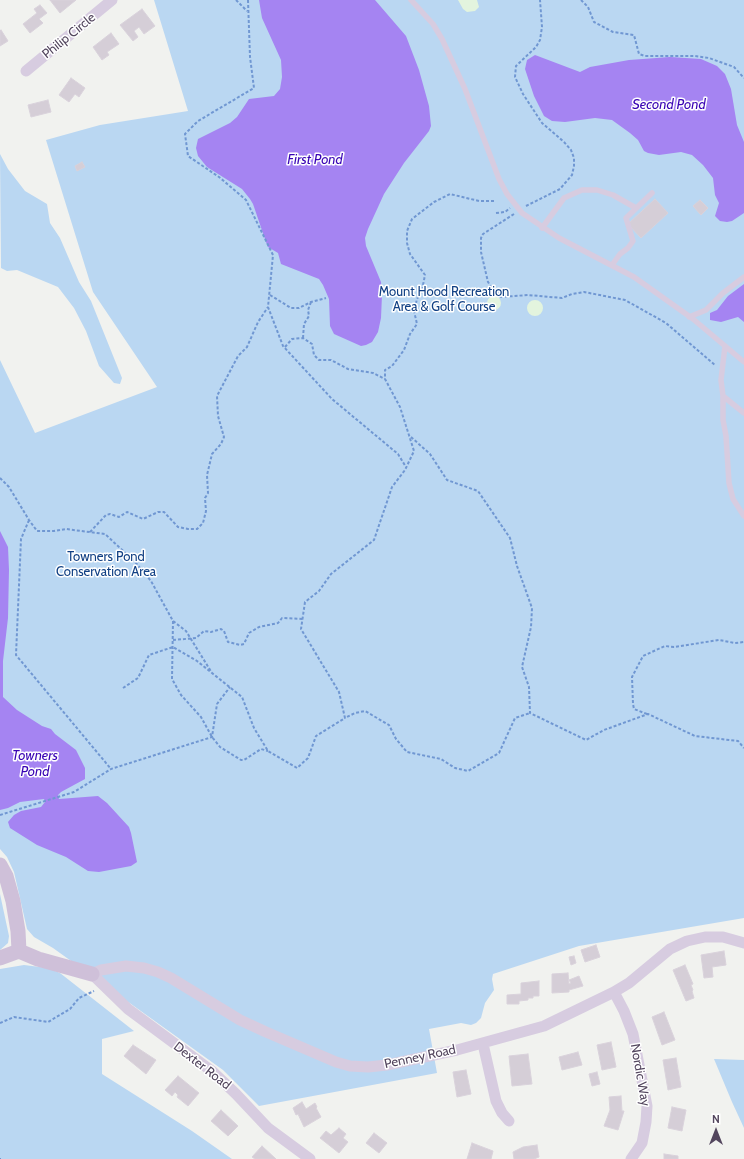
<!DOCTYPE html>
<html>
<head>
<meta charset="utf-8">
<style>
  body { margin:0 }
  #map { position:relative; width:744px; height:1159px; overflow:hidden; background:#f1f2ef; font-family:Cabin,sans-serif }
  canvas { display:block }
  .north { position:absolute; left:696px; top:1111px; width:40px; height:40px; -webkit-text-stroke:3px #fff; paint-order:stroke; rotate:0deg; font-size:11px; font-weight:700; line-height:16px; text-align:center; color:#53465e }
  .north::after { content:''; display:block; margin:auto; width:14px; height:18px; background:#53465e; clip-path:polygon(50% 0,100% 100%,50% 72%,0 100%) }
</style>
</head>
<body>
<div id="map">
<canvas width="744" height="1159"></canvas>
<div class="north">N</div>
</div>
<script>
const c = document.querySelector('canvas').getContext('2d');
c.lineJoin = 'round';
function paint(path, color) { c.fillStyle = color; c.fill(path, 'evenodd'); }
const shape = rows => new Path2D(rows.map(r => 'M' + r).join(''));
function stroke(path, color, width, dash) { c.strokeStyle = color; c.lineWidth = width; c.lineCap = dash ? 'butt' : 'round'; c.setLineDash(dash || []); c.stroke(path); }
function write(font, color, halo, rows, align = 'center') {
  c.font = font + ' Cabin,sans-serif'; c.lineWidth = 3; c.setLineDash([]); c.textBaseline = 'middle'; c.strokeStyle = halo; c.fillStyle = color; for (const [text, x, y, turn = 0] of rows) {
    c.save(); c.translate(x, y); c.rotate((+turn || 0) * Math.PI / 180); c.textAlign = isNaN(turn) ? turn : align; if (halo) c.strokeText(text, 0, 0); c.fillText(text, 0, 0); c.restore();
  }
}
paint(shape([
  [154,0,744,0,744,918,579,946,493,974,492,979,494,990,485,1003,481,1018,476,1023,471,1025,461,1023,429,1029,437,1073,259,1106,223,1070,53,948,34,937,27,929,14,872,7,857,0,849,0,360,35,433,157,387,93,292,46,140,100,125,188,111],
  [0,154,8,169,25,191,47,204,50,223,60,238,79,282,91,301,122,378,120,384,114,383,99,366,86,331,74,308,58,287,17,270,7,271,1,268],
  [0,894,9,936,8,943,0,950],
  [24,965,48,968,60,973,134,1031,102,1039,102,1074,192,1131,232,1159,0,1159,0,969],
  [714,1059,744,1060,744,1128,732,1102]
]), '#bad7f2');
paint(shape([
  [458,0,477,0,479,7,475,11,467,12,463,9],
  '487 303a7 7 0 1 1 14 0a7 7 0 1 1-14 0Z',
  '527 308a8 8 0 1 1 16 0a8 8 0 1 1-16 0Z'
]), '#e3f4de');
paint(shape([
  [259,0,375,0,406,36,419,70,429,106,431,126,429,131,404,163,384,194,368,229,365,238,366,246,381,282,382,295,381,318,378,332,372,342,366,345,361,346,334,334,330,326,329,299,323,285,319,279,281,264,278,253,268,247,266,242,253,204,250,199,242,189,207,167,198,156,196,148,198,139,230,123,237,117,249,99,274,96,280,89,282,77,281,60,262,18],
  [535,55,580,72,590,67,629,60,670,57,701,59,717,66,725,74,731,89,737,125,744,142,744,213,732,221,727,222,720,221,715,216,719,203,715,195,713,178,703,165,692,155,681,152,659,155,648,153,644,151,638,140,630,133,612,120,595,118,565,122,552,121,544,116,534,96,525,69,527,60],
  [744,284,744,322,738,317,721,322,710,320,710,313,717,310,728,296],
  [0,531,8,547,9,570,8,618,3,661,3,697,17,710,42,726,51,729,55,734,76,750,85,768,85,779,61,792,58,795,59,799,98,796,107,803,129,827,131,833,137,862,131,866,99,872,88,871,66,857,37,845,10,828,8,822,14,815,21,811,41,807,45,802,44,799,20,802,8,808,0,810]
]), '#a584f2');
const building = shape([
  [50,0,76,0,60,13,50,0],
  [40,5,47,13,39,19,43,23,30,33,23,24,37,13,34,9,40,5],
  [142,9,155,26,144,34,139,27,134,31,138,37,133,41,120,25,142,9],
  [1,30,8,41,0,46,0,31,1,30],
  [111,33,119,44,107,52,109,55,102,60,93,47,111,33],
  [71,78,85,88,79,97,75,94,69,102,59,95,71,78],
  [48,100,51,112,31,117,28,105,48,100],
  [82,162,85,167,77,171,75,166,82,162],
  [655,199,668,213,641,238,628,224,655,199],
  [700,200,708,208,701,215,693,206,700,200],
  [596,945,600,957,585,962,581,950,596,945],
  [724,951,726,965,712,967,713,977,704,978,701,955,724,951],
  [574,956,576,963,571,965,569,957,574,956],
  [685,965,693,984,691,985,693,990,692,991,694,998,686,1001,673,970,685,965],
  [568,973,569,984,571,983,569,980,579,976,583,986,569,990,569,992,552,993,552,974,568,973],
  [539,981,539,996,533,996,533,998,528,998,528,1000,519,1001,519,1004,507,1004,507,995,521,994,521,983,539,981],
  [664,1012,675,1040,662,1045,652,1017,664,1012],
  [611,1042,616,1067,602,1070,597,1045,611,1042],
  [133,1045,156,1060,146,1074,124,1056,133,1045],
  [578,1052,582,1065,562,1070,559,1057,578,1052],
  [528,1054,532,1084,512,1086,509,1056,528,1054],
  [676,1058,681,1087,668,1090,663,1060,676,1058],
  [466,1070,471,1094,457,1097,453,1072,466,1070],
  [597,1072,600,1084,592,1086,589,1074,597,1072],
  [178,1076,199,1093,188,1106,177,1097,178,1095,175,1092,172,1096,165,1090,178,1076],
  [621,1096,622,1111,624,1111,618,1130,604,1126,610,1110,609,1097,621,1096],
  [302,1102,306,1109,315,1103,317,1107,316,1108,321,1117,304,1127,298,1114,296,1115,293,1108,302,1102],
  [672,1107,686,1110,682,1131,668,1128,672,1107],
  [221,1110,238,1126,228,1136,211,1121,221,1110],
  [339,1128,346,1134,343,1138,348,1142,339,1153,320,1138,326,1131,331,1135,339,1128],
  [374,1133,387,1143,379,1153,366,1143,374,1133],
  [472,1143,493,1151,491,1159,467,1159,472,1143],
  [537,1145,539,1157,534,1159,514,1159,513,1152,523,1147,537,1145],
  [262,1146,276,1159,255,1159,252,1157,262,1146],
  [664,1154,678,1156,678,1159,664,1159,664,1154]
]);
paint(building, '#d5ced7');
stroke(building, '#d9d2db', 1);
stroke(shape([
  [236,0,247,11],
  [248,0,250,57,254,88,198,121,185,134,188,156,219,177,246,200,273,255,268,307,283,346,332,399,398,454,406,467],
  [581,0,588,7,594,22,613,32,634,35,639,54,645,56,695,56,709,58,734,67,744,78],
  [494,201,479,201,450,194,434,202,412,219,407,231,407,243,410,254,425,275,422,290,417,299,414,311,417,324,410,334,404,350,392,366,385,370,385,379,400,407,414,451,405,470,392,487,374,540,331,574,319,591,305,602,301,629,339,692,345,718,355,713,365,711,389,725,396,739,407,752,441,759,455,768,468,771,499,753,515,718,530,713],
  [526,206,560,189,572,175,574,166,574,158,571,150,564,142,542,123,523,94,515,77,516,66,536,47,540,40,542,27,540,0],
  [496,213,505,212,510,208],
  [514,214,483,234,481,238,481,252,488,282,496,294,501,297,528,295,562,298,572,294,584,292,625,300,666,323,715,365],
  [270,295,291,308,299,308,311,302,326,298],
  [303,338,304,324,309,316,308,310,311,302],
  [285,347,292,339,303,338,312,344,314,355,319,360,331,360,348,369,373,373,385,379],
  [411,437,430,454,447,480,478,491,510,538,517,566,532,608,531,627,522,667,529,687,530,713,586,740,604,730,648,714,695,736,738,741,744,748],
  [0,478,9,487,29,520,37,531,54,531,66,529,105,534,135,562,151,581,173,621,186,631,212,673],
  [29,520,21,539,16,655,111,769],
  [90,532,106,515,110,514,119,517,127,512,143,519,158,512,164,512,178,527,188,529,197,529,203,523,206,511,205,498,208,493,207,475,212,454,221,444,224,437,218,416,217,396,238,356,247,347,258,322,268,307],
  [173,621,172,679,181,695,201,717,212,737,220,747,241,760,244,760,261,749,268,751],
  [173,640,196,638,204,631,211,632,221,629,224,631,228,642,240,645,244,644,249,633,259,627,278,623,282,618,302,619],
  [123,688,138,678,149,655,173,647,197,661,242,697,254,728,268,751,297,768,308,758,316,736,345,718],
  [647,714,634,709,633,704,632,677,643,656,665,646,674,647,719,640,735,643,744,642],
  [0,815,74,792,111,769,212,737,217,704,230,687],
  [0,1023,14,1017,48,1022,70,1009,79,998,94,991],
  [0,1158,0,1159]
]), '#7097d2', 2, [3, 2]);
stroke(shape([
  [411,0,433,24,442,39,465,89,499,179,507,194,522,213,559,238,634,277,693,319,744,362],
  [542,228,564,198,582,190,597,190,613,195,636,208],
  [612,265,620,254,628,248,633,241,626,218,652,193],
  [689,317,706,310,723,293,744,277],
  [725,346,721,380,723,396,744,413],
  [723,396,723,420,726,436,729,483,733,499,744,516]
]), '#d7cce0', 5.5);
stroke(shape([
  [26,71,112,0],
  [614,992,624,1011,633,1034,647,1106,646,1122,642,1143,631,1159],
  [483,1044,496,1101,502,1113,509,1121],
  [310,1159,268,1128,236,1094,213,1072,128,1009,92,974,101,970,126,966,144,968,158,972,171,978,240,1020,266,1032,336,1062,350,1066,368,1067,387,1065,457,1050,544,1026,614,992,629,983,670,949,687,941,705,937,723,937,744,943]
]), '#d7cce0', 11);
stroke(shape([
  [0,865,6,876,13,901,18,931,19,951,38,959,92,974],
  [0,958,19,951]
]), '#cfc0d9', 15);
write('13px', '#53465e', '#fff', [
  ["Philip Circle",69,36,-39],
  ["Penney Road",420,1057,-12],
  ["Dexter Road",202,1066,38],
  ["Nordic Way",640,1075,80]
]);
write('13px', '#114084', '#fff', [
  ["Mount Hood Recreation",444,292],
  ["Area & Golf Course",444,307],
  ["Towners Pond",106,557],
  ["Conservation Area",106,572]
]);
write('italic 14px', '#3803b4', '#fff', [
  ["Second Pond",669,105],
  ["First Pond",315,160],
  ["Towners",35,756],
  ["Pond",35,772]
]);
</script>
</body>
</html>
